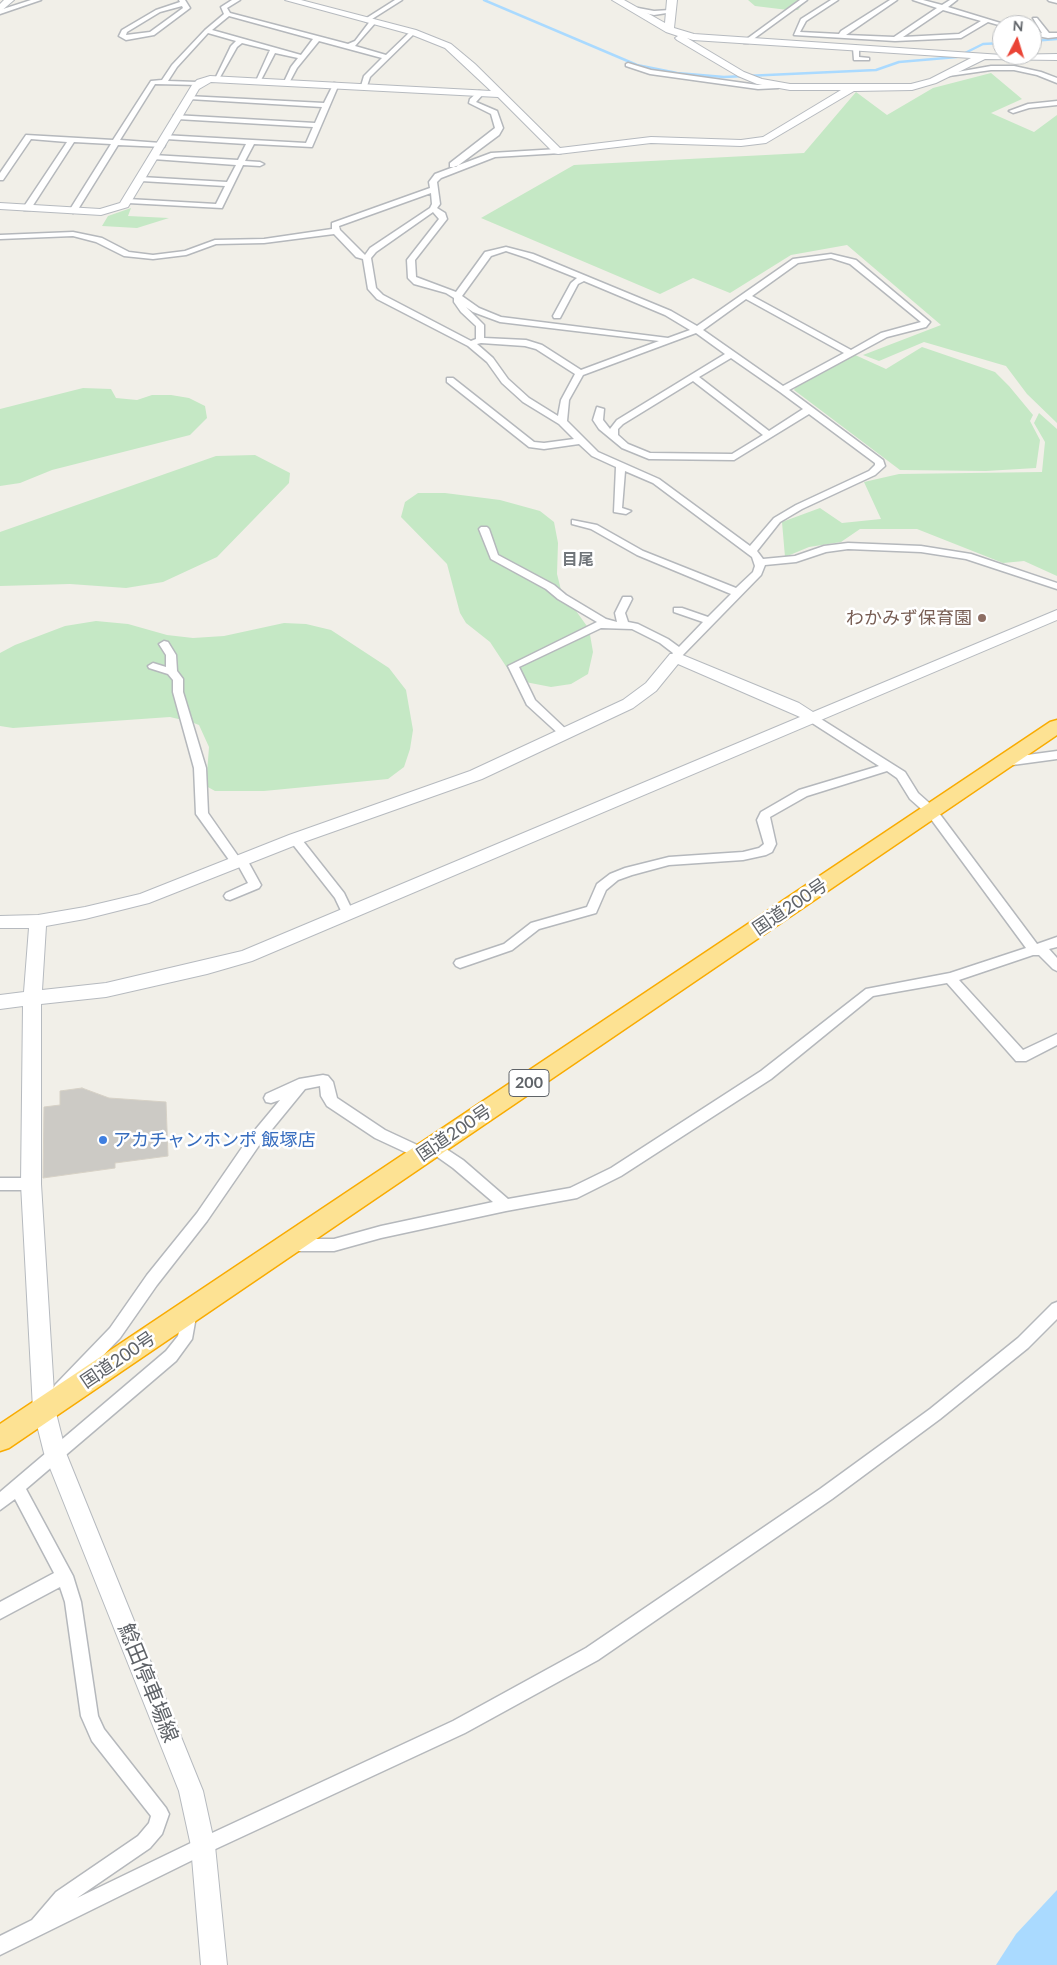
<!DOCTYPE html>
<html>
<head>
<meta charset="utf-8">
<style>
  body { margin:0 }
  #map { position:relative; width:1057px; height:1965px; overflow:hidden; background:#f1efe8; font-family:Lato,sans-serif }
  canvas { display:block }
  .north { position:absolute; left:992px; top:15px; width:50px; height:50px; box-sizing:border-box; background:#fff; border:1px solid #bfc1c3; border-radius:50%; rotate:5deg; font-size:14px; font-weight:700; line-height:20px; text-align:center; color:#5f6368 }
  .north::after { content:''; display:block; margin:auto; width:18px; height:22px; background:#ea4335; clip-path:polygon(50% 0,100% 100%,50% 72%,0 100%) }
</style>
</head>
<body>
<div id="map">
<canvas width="1057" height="1965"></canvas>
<div class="north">N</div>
</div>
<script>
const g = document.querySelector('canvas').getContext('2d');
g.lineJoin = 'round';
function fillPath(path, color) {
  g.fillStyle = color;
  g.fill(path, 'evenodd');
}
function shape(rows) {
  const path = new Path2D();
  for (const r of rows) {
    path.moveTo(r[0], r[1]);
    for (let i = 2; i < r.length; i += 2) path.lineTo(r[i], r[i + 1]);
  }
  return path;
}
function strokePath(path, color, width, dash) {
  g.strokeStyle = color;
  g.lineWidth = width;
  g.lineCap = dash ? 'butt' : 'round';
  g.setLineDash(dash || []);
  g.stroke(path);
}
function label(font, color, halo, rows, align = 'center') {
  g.font = font + ' Lato,"Noto Sans JP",sans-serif';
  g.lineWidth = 5;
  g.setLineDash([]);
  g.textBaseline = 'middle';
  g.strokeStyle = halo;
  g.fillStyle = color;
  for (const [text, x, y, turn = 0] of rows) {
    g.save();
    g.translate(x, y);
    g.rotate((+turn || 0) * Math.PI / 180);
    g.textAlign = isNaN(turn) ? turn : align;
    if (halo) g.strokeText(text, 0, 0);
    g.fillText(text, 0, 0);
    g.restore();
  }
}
fillPath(shape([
  [748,0,806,0,798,10,788,10,755,6],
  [991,73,1022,99,991,113,1034,132,1057,115,1057,423,1027,394,1006,366,924,342,879,361,863,355,941,325,847,245,791,255,730,293,693,278,660,294,481,218,574,165,804,153,856,92,887,115,933,88],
  [131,208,128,216,169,218,137,228,102,226,108,216],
  [922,347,995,372,1009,386,1033,415,1030,421,1040,440,1036,468,986,471,900,470,794,390,796,386,853,354,886,369],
  [83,388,111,389,116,398,137,400,152,395,171,395,189,398,205,406,207,418,190,435,52,470,20,483,0,486,0,409],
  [1039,413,1057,429,1057,576,1024,561,1003,563,917,529,860,529,841,542,809,547,785,557,782,522,820,508,842,523,881,519,864,482,899,474,1042,472,1045,442,1034,423],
  [255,455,290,473,289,483,217,557,163,582,126,588,70,584,0,586,0,532,216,456],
  [418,493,445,493,500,500,540,511,554,522,558,543,557,574,561,590,589,629,593,652,588,674,571,684,551,687,515,680,490,642,466,623,460,613,447,564,401,517,405,502],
  [96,621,128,624,167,635,193,638,224,636,284,623,306,624,331,630,389,668,406,690,413,730,410,749,404,767,388,779,264,791,215,791,206,786,209,747,199,725,191,722,170,717,13,728,0,726,0,653,15,645,65,626]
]), '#c5e8c5');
fillPath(shape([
  [1057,1890,1057,1965,996,1965,1016,1934]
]), '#aadaff');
strokePath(shape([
  [484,0,637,65,677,73,724,77,876,70,899,62,957,57,983,44,1002,43],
  [1032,41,1057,39]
]), '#aadaff', 2.5);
const building = shape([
  [82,1088,109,1098,166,1102,168,1156,115,1163,115,1168,43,1178,44,1107,60,1105,60,1091,82,1088]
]);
fillPath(building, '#cccac5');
strokePath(building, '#d6d1c6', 1);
const street = shape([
  [31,0,41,0,0,14,0,10,31,0],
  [179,0,185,0,190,8,154,35,126,40,119,36,122,30,156,10,180,2,179,0],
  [182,6,183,8,150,32,126,35,127,32,160,12,182,6],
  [232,0,240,0,227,8,230,13,348,44,355,41,371,20,367,22,365,21,365,19,395,0,402,0,372,19,377,21,355,46,386,55,411,31,416,32,370,77,367,86,364,88,361,86,364,76,382,58,319,41,297,68,289,83,284,82,291,67,298,58,275,53,261,80,256,81,270,50,242,43,237,47,219,79,215,79,231,46,236,41,208,33,177,67,168,81,197,82,200,84,199,85,155,84,120,140,161,143,165,145,164,147,118,145,77,211,73,213,69,211,111,144,74,142,30,210,24,210,23,208,67,142,31,139,3,180,0,180,0,173,26,135,113,140,151,81,162,80,172,65,205,30,224,14,221,7,232,0],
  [229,16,313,39,301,55,212,30,229,16],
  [800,0,807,0,748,43,744,43,744,41,800,0],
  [831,0,838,0,806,21,800,32,839,34,841,31,890,0,897,0,846,35,894,37,937,8,913,0,923,0,942,5,950,0,957,0,948,7,1007,25,1002,26,988,22,961,38,895,41,794,35,801,19,831,0],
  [943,10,981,21,959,34,903,37,943,10],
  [1048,0,1057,0,1057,3,1049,1,1048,0],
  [638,8,654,11,670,10,673,12,654,15,636,11,636,9,638,8],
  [1033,18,1037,18,1049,33,1057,33,1057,37,1048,38,1032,35,1032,31,1042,33,1033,18],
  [856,46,859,48,859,57,869,58,869,60,854,60,853,48,856,46],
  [628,63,651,70,758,85,778,84,781,86,778,88,758,89,650,74,626,66,626,64,628,63],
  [991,66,1014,66,1041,72,1057,78,1057,83,1037,75,1014,70,991,70,949,76,946,74,991,66],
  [334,83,339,84,312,147,254,144,245,161,260,162,264,164,260,166,243,165,222,208,128,203,124,201,128,199,216,204,225,186,141,181,137,179,141,177,227,182,236,165,153,159,149,157,153,155,238,160,246,144,166,139,162,137,163,135,306,143,313,127,177,119,174,119,174,115,315,123,322,107,189,99,187,98,187,96,324,103,334,83],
  [479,91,485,92,476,102,497,111,503,128,499,135,456,167,450,167,450,163,495,128,491,114,469,103,470,99,479,91],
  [1057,101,1057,105,1029,108,1013,113,1009,111,1028,104,1057,101],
  [558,149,561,149,561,153,495,157,441,178,437,182,440,204,437,208,445,213,447,219,415,260,416,277,456,292,485,252,506,247,533,254,671,311,697,326,793,259,831,254,856,260,930,322,926,327,887,337,789,390,883,460,885,466,875,475,802,509,780,522,757,551,763,559,795,556,824,546,848,543,921,546,971,554,1057,583,1057,589,966,559,921,552,848,549,826,552,796,562,765,565,761,575,679,659,671,659,670,657,673,653,660,643,632,629,601,628,519,667,535,700,570,733,569,736,561,736,527,705,508,666,597,622,558,599,546,589,491,559,479,529,481,527,487,527,489,529,498,555,554,585,566,595,606,619,617,622,615,613,623,597,631,597,632,599,625,613,628,622,638,624,668,639,679,647,703,622,674,612,674,608,682,608,708,617,731,594,637,555,591,529,572,524,572,520,597,525,643,551,736,588,753,572,755,566,752,557,653,483,625,471,622,508,631,511,626,514,614,512,616,467,592,456,579,444,544,449,529,447,447,382,447,378,453,378,534,442,544,443,574,439,559,424,523,402,502,383,487,362,468,346,377,299,368,289,363,259,356,257,334,234,264,243,216,244,186,255,153,259,124,256,96,242,73,236,0,239,0,235,73,232,102,238,129,252,153,255,185,251,215,240,264,239,332,229,332,223,430,188,429,182,435,174,491,153,558,149],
  [431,193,432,204,430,208,370,248,365,255,340,230,339,226,431,193],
  [433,212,439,219,407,260,408,278,414,284,446,293,454,298,454,302,461,312,476,326,476,339,471,341,383,295,376,288,371,258,376,252,433,212],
  [506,251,527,258,577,278,571,283,553,316,554,318,560,318,578,284,584,281,665,315,690,330,668,338,501,317,479,308,462,296,491,256,506,251],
  [831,258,850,264,921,322,881,333,851,350,752,296,798,263,831,258],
  [746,299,844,353,783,386,703,330,746,299],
  [466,307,473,312,500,322,659,341,581,370,542,345,526,340,484,338,484,325,466,307],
  [696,333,725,354,617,420,610,429,603,420,604,409,597,407,593,420,599,429,622,448,649,459,734,460,809,414,875,463,875,465,869,471,796,505,774,518,750,546,659,479,598,452,567,421,569,400,583,375,696,333],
  [481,343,525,346,536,349,575,374,561,400,558,416,529,398,508,379,493,358,477,344,481,343],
  [731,358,780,392,803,409,769,431,699,377,731,358],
  [693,381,763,435,732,454,650,453,628,444,618,435,618,429,623,424,693,381],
  [164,641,168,642,176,655,177,671,183,679,183,692,206,768,208,813,238,856,245,856,261,885,259,888,230,900,226,899,224,896,226,893,248,883,238,865,232,864,196,814,194,768,173,692,173,680,168,674,149,668,148,666,153,663,166,667,166,655,159,644,164,641],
  [813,714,905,772,918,793,936,809,1037,944,1057,937,1057,947,1049,949,1057,958,1057,971,1053,969,1039,955,1033,955,959,980,1023,1050,1057,1034,1057,1045,1026,1061,1016,1061,947,983,873,996,771,1079,621,1176,577,1198,506,1211,381,1238,334,1251,290,1251,285,1249,283,1245,285,1241,290,1239,334,1239,381,1226,493,1202,453,1168,429,1151,427,1147,429,1143,434,1141,463,1160,508,1199,570,1188,611,1168,761,1071,866,989,950,973,1026,948,928,815,910,799,897,778,887,771,807,796,770,817,776,844,772,852,766,855,743,860,669,865,632,875,618,880,606,890,596,913,539,929,512,950,460,968,456,966,454,963,456,960,504,944,531,923,587,907,597,884,610,874,625,868,669,857,743,852,759,848,764,844,757,820,761,812,799,790,879,766,809,721,808,718,809,715,813,714],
  [1057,751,1057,759,1005,766,999,762,1005,758,1057,751],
  [295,835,299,836,344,893,354,914,352,917,344,917,335,898,291,842,289,839,295,835],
  [323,1075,328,1076,333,1082,337,1098,385,1130,428,1150,430,1154,428,1158,423,1160,418,1158,375,1138,327,1106,321,1096,320,1086,305,1089,260,1144,207,1221,157,1285,120,1338,65,1395,60,1397,55,1395,52,1390,55,1385,110,1328,147,1275,197,1213,250,1136,280,1100,271,1103,266,1102,264,1098,266,1094,299,1079,323,1075],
  [0,1178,31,1178,36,1180,38,1184,36,1188,31,1190,0,1190,0,1178],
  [1057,1302,1057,1319,1028,1348,940,1419,832,1499,598,1660,465,1733,209,1852,0,1955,0,1936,32,1920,56,1892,138,1836,149,1823,151,1816,92,1741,81,1716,65,1602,60,1587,0,1619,0,1602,54,1573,15,1499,0,1510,0,1492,166,1351,178,1336,185,1306,190,1304,195,1306,197,1311,192,1339,176,1361,26,1489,73,1576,81,1602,98,1716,104,1729,166,1808,169,1814,162,1834,150,1848,77,1898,197,1840,453,1721,586,1648,820,1489,930,1409,1018,1338,1052,1304,1057,1302]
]);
const secondary = shape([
  [4,0,14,0,0,12,0,4,4,0],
  [285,0,301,0,416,30,451,44,475,64,560,148,651,137,741,140,763,137,841,90,790,90,757,84,738,76,677,40,675,38,678,36,666,32,612,0,624,0,665,23,667,0,677,0,674,28,694,34,1002,55,1057,54,1057,60,985,59,936,83,912,90,854,91,766,143,741,146,651,143,558,154,554,153,498,97,211,82,199,89,128,207,101,215,0,209,0,203,100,209,120,203,192,85,197,80,210,76,491,91,445,48,410,34,285,0],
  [687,38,693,40,971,58,930,79,911,84,790,84,762,79,744,72,687,38],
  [1057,610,1057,620,252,961,207,974,106,997,41,1004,41,1184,55,1409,66,1453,203,1791,215,1846,227,1965,201,1965,191,1846,179,1791,44,1453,33,1409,21,1184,23,1006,0,1009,0,995,24,992,29,928,0,928,0,916,38,915,85,907,140,894,289,835,470,771,623,700,646,683,670,654,680,654,799,703,813,712,1057,610],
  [678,664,800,717,242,951,106,983,42,990,46,926,85,919,149,903,301,843,482,779,633,708,656,691,678,664]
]);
const highway = shape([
  [1057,720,1057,735,9,1448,0,1451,0,1424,1050,722,1057,720]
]);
strokePath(street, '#b5b8bc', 3);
strokePath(secondary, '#b6babf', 2);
strokePath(highway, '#f9ab00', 3);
fillPath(street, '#fff');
fillPath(secondary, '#fff');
fillPath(highway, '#fde293');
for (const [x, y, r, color] of [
  [982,618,5,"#8d6e63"],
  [103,1140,5,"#3f7fe0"]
]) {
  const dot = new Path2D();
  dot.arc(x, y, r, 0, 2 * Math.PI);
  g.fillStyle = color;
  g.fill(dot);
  strokePath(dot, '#fff', 2);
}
label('bold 16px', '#70757a', '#fff', [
  ["目尾",578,560]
]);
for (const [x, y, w] of [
  [529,1083,40]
]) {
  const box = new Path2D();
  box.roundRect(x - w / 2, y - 13.5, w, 27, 4);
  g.fillStyle = '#fff';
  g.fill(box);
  strokePath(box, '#5f6368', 1);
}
label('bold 16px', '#5f6368', null, [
  ["200",529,1083]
]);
label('18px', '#785e54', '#fff', [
  ["わかみず保育園",972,618]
], 'right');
label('18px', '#5f6368', '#fff', [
  ["国道200号",790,907,-34],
  ["国道200号",454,1133,-34],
  ["国道200号",118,1360,-34]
]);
label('18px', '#366cbe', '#fff', [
  ["アカチャンホンポ 飯塚店",113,1140]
], 'left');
label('21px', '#5f6368', '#fff', [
  ["鯰田停車場線",148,1683,68]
]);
</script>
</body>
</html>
